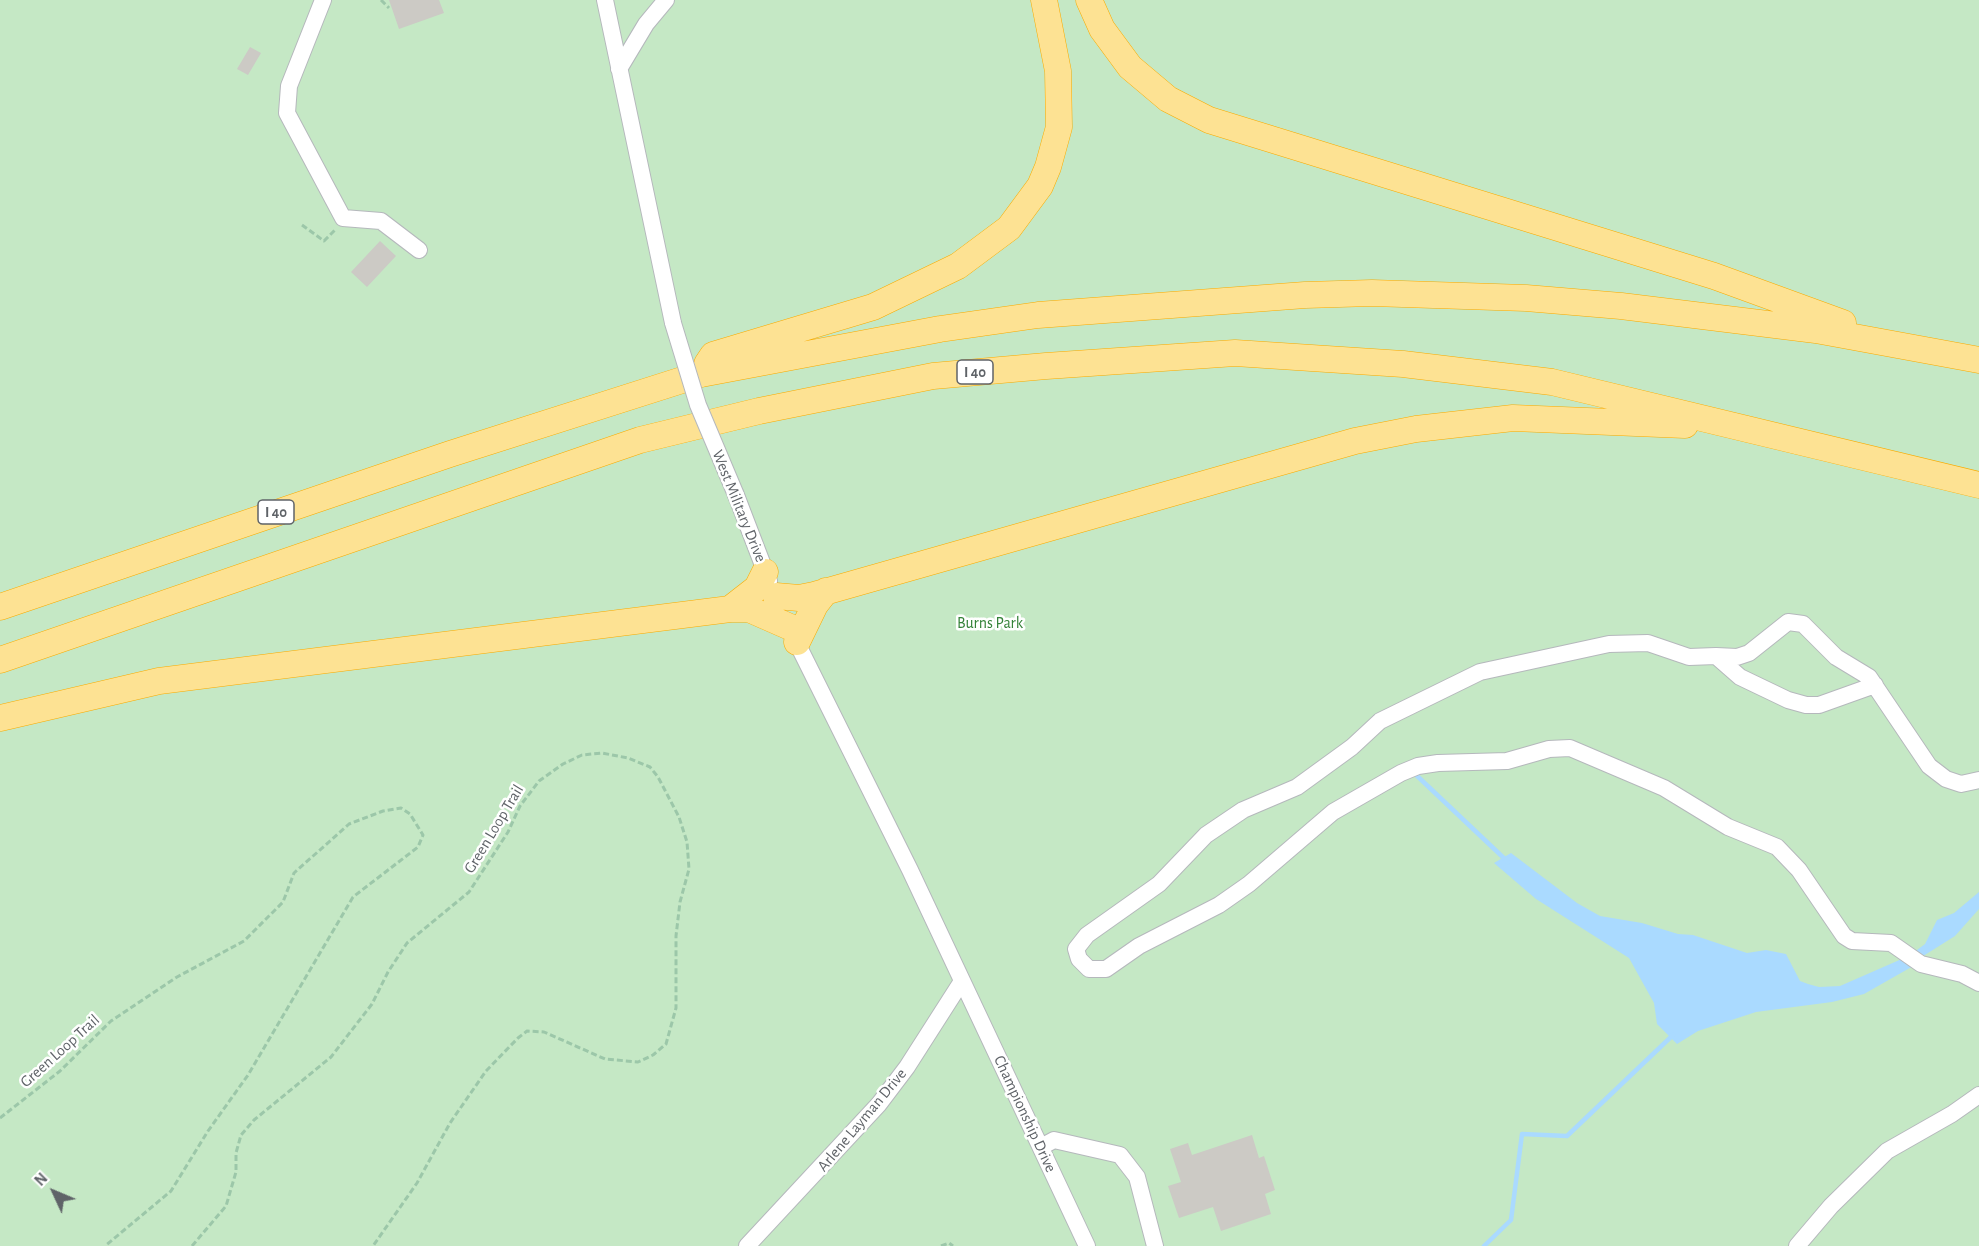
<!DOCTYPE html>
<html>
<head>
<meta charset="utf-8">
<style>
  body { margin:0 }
  #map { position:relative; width:1979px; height:1246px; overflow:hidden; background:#f1efe8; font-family:"Alegreya Sans",sans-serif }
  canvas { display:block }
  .north { position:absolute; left:24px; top:1162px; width:60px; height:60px; -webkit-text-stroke:4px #fff; paint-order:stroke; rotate:314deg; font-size:16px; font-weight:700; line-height:24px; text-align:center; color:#5f6368 }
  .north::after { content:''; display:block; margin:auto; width:21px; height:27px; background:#5f6368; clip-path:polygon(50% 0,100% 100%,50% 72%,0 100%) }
</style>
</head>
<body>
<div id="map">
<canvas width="1979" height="1246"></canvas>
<div class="north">N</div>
</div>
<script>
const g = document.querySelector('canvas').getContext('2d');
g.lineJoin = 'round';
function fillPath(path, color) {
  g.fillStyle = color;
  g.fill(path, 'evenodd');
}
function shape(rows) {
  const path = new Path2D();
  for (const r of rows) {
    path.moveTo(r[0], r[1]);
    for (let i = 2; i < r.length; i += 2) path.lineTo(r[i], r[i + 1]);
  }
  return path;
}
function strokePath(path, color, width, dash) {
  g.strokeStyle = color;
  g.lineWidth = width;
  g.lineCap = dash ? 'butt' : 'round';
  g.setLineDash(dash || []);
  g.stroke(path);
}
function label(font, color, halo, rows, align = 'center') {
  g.font = font + ' "Alegreya Sans",sans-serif';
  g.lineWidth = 5;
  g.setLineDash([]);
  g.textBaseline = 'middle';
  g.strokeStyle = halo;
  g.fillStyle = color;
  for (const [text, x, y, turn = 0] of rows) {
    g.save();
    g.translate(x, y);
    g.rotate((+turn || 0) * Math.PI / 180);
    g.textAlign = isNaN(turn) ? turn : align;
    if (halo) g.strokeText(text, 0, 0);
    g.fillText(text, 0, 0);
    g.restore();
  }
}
fillPath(shape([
  [0,0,1979,0,1979,1246,0,1246]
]), '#c5e8c5');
fillPath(shape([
  [1511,853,1577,903,1600,916,1642,923,1678,934,1693,935,1747,953,1766,950,1786,954,1800,981,1808,984,1819,987,1840,986,1904,958,1915,965,1864,994,1832,1002,1756,1012,1698,1031,1677,1044,1657,1024,1654,1003,1629,958,1536,899,1494,863],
  [1979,892,1979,909,1955,936,1920,958,1913,953,1925,944,1937,920,1954,913]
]), '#aadaff');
strokePath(shape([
  [1414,773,1508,862],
  [1484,1246,1511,1220,1522,1134,1567,1136,1673,1035]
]), '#aadaff', 4.5);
fillPath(shape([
  [389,0,439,0,444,13,399,29],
  [250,47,261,53,248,75,237,69],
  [380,241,396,256,367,287,351,272],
  [1252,1135,1259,1158,1264,1156,1275,1190,1265,1194,1271,1214,1221,1231,1213,1207,1179,1218,1168,1186,1181,1182,1170,1149,1188,1143,1192,1155]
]), '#cccac5');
const minor = shape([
  [323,0,289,86,287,113,343,218,381,221,419,250],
  [605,0,673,323],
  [619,69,646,24,666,0],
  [736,495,769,581],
  [793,635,910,870,1087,1246],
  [1716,656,1737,657,1749,653,1788,622,1803,624,1836,657,1869,677,1929,766,1946,779,1961,784,1979,780],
  [1875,685,1819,705,1806,705,1788,700,1740,677,1716,656,1689,657,1648,643,1609,644,1480,672,1380,721,1352,747,1297,787,1243,810,1206,835,1159,884,1087,935,1076,949,1079,959,1089,969,1106,969,1139,946,1219,905,1249,884,1333,812,1401,773,1418,766,1438,763,1507,761,1549,749,1570,748,1664,788,1728,827,1777,847,1799,870,1844,936,1852,941,1891,943,1921,964,1962,974,1979,983],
  [1041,1147,1054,1140,1120,1155,1137,1177,1155,1246],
  [747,1246,879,1104,907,1067,962,981],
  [1797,1246,1831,1206,1887,1151,1952,1114,1979,1095]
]);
const highway = shape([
  [1089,0,1102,29,1130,67,1168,99,1209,120,1714,276,1843,323],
  [707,364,713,355,873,307,958,266,1009,228,1040,186,1048,167,1059,127,1058,71,1044,0],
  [776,596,799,598,814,595,1355,441,1416,429,1513,418,1685,425],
  [0,607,450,454,701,374,940,329,1038,315,1305,295,1372,293,1526,298,1621,306,1816,330,1979,360],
  [730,609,757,588,765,572],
  [797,642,815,605,826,591],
  [0,660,640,440,759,411,933,376,1046,366,1235,353,1403,364,1552,382,1979,485],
  [0,718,159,681,730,609,749,609,790,627]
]);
strokePath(minor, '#b5b8bc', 18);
strokePath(highway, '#f9ab00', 27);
strokePath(shape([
  [381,0,389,8],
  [302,225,324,241,335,230],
  [0,1118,60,1071,111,1021,177,977,244,941,283,902,294,873,349,824,383,811,401,808,410,814,423,835,418,847,353,897,248,1075,208,1131,171,1191,105,1246],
  [192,1246,226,1206,236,1172,236,1153,241,1135,254,1120,331,1057,372,1004,388,972,407,943,469,892,508,832,520,806,539,781,563,764,582,755,602,753,628,758,650,767,658,777,679,817,687,842,689,869,680,902,676,936,676,1008,666,1044,653,1055,638,1062,605,1059,544,1032,527,1031,518,1038,486,1071,450,1123,417,1183,373,1246],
  [941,1246,949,1243,953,1246]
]), '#9cc7a9', 3, [6, 3]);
strokePath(minor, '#fff', 16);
strokePath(highway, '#fde293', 26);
const minorBridge = shape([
  [673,323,698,405,736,495]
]);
strokePath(minorBridge, '#b5b8bc', 18, []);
strokePath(minorBridge, '#fff', 16);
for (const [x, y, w] of [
  [975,372,36],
  [276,512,36]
]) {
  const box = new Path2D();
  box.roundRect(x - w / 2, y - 12, w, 24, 4.5);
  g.fillStyle = '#fff';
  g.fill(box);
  strokePath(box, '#5f6368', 1.5);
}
label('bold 15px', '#5f6368', null, [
  ["I 40",975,372],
  ["I 40",276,512]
]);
label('16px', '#5f6368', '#fff', [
  ["West Military Drive",739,506,68],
  ["Green Loop Trail",494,829,-59],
  ["Green Loop Trail",60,1051,-42],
  ["Championship Drive",1025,1114,65],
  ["Arlene Layman Drive",862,1120,-50]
]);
label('16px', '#348238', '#fff', [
  ["Burns Park",990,623]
]);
</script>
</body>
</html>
